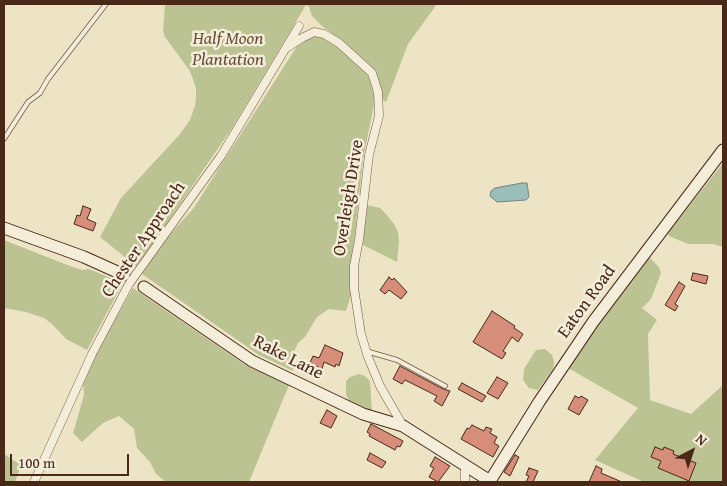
<!DOCTYPE html>
<html>
<head>
<meta charset="utf-8">
<style>
  body { margin:0 }
  #map { position:relative; width:727px; height:486px; overflow:hidden; background:#ede4c6; font-family:"Gentium Book Plus",serif }
  canvas { display:block }
  .frame { position:absolute; inset:0; border:5px solid #4a2818; pointer-events:none }
  .north { position:absolute; left:667px; top:426px; width:50px; height:50px; -webkit-text-stroke:4px #f3edda; paint-order:stroke; rotate:40deg; font-size:14px; font-weight:700; line-height:20px; text-align:center; color:#4a2818 }
  .north::after { content:''; display:block; margin:auto; width:18px; height:22px; background:#4a2818; clip-path:polygon(50% 0,100% 100%,50% 72%,0 100%) }
  .scale { position:absolute; left:10px; top:454px; width:119px; height:22px; box-sizing:border-box; border:2px solid #4a2818; border-top:0; padding-left:6px; font-size:15px; line-height:18px; white-space:nowrap; color:#4a2818; -webkit-text-stroke:4px #f3edda; paint-order:stroke }
</style>
</head>
<body>
<div id="map">
<canvas width="727" height="486"></canvas>
<div class="frame"></div>
<div class="north">N</div>
<div class="scale">100 m</div>
</div>
<script>
const g = document.querySelector('canvas').getContext('2d');
g.lineJoin = 'round';
function fillPath(path, color) {
  g.fillStyle = color;
  g.fill(path, 'evenodd');
}
function shape(rows) {
  const path = new Path2D();
  for (const r of rows) {
    path.moveTo(r[0], r[1]);
    for (let i = 2; i < r.length; i += 2) path.lineTo(r[i], r[i + 1]);
  }
  return path;
}
function strokePath(path, color, width, dash) {
  g.strokeStyle = color;
  g.lineWidth = width;
  g.lineCap = dash ? 'butt' : 'round';
  g.setLineDash(dash || []);
  g.stroke(path);
}
function label(font, color, halo, rows, align = 'center') {
  g.font = font + ' "Gentium Book Plus",serif';
  g.lineWidth = 5;
  g.setLineDash([]);
  g.textBaseline = 'middle';
  g.strokeStyle = halo;
  g.fillStyle = color;
  for (const [text, x, y, turn = 0] of rows) {
    g.save();
    g.translate(x, y);
    g.rotate((+turn || 0) * Math.PI / 180);
    g.textAlign = isNaN(turn) ? turn : align;
    if (halo) g.strokeText(text, 0, 0);
    g.fillText(text, 0, 0);
    g.restore();
  }
}
fillPath(shape([
  [165,4,437,4,408,44,386,102,380,97,375,79,367,63,354,51,321,25,312,16,309,7,306,5,232,128,137,267,100,237,121,198,180,134,190,120,195,106,196,97,196,88,190,71,165,37,163,31],
  [312,29,331,40,367,73,371,83,375,100,363,159,351,270,352,292,346,311,329,309,317,317,305,337,298,343,295,349,293,371,259,355,142,274,165,240,193,209,306,32],
  [723,163,723,247,713,244,688,244,669,236,668,233],
  [366,205,380,208,386,214,394,224,398,232,399,242,397,262,363,245],
  [4,240,70,266,82,270,89,269,123,283,87,350,66,339,52,324,44,318,26,312,4,308],
  [648,256,659,267,661,273,651,299,642,308,657,320,648,334,650,400,691,414,723,385,723,478,722,482,644,482,595,460,638,408,568,368,609,308],
  [133,288,244,364,289,385,249,482,166,482,156,474,150,462,137,448,134,429,119,416,103,423,82,442,73,433,84,395,83,382,93,358],
  [545,349,552,355,554,362,553,369,538,390,529,388,523,380,524,369,536,350],
  [359,374,365,376,370,381,372,411,350,404,346,394,346,381,350,377],
  [4,454,21,465,15,482,4,482]
]), '#bcc392');
const water = shape([
  [522,183,527,183,529,197,526,200,497,202,490,196,491,191,495,188,522,183]
]);
fillPath(water, '#9abeba');
strokePath(water, '#7a8279', 1);
const building = shape([
  [83,206,91,209,87,219,96,223,93,231,74,224,77,215,80,216,83,206],
  [693,273,708,276,706,284,691,280,693,273],
  [389,277,392,280,394,278,407,292,401,299,389,290,385,294,380,290,389,277],
  [679,282,685,286,675,304,678,306,675,311,665,305,679,282],
  [492,311,515,326,514,328,523,334,518,342,512,337,503,351,506,353,502,359,473,342,492,311],
  [325,345,343,353,339,366,336,364,335,367,324,362,322,369,310,363,313,356,319,358,325,345],
  [400,366,443,389,450,391,442,406,434,401,437,396,405,380,402,384,393,379,400,366],
  [497,377,508,383,498,399,487,393,497,377],
  [462,383,486,396,482,402,458,389,462,383],
  [575,396,579,398,581,396,588,400,579,415,568,409,575,396],
  [327,410,337,416,331,428,320,423,327,410],
  [371,424,403,441,400,447,397,446,395,450,369,436,370,434,367,432,371,424],
  [472,425,484,431,486,427,492,429,490,433,497,437,494,443,499,446,493,457,461,439,467,428,469,429,472,425],
  [655,447,663,450,664,447,674,451,673,454,696,463,689,481,658,468,661,461,651,457,655,447],
  [370,453,386,462,382,468,367,460,370,453],
  [515,455,519,457,510,476,504,472,515,455],
  [435,457,450,466,438,482,429,477,434,468,430,466,435,457],
  [596,466,602,469,601,473,622,482,589,482,596,466],
  [529,468,538,471,533,482,526,482,529,476,526,475,529,468]
]);
fillPath(building, '#d68e7b');
strokePath(building, '#4a2818', 1);
const lane = shape([
  [4,139,28,102,40,93,48,79,106,4],
  [366,351,397,360,445,386]
]);
const street = shape([
  [286,48,302,38,314,32,324,34,339,43,372,73,378,92,379,116,369,155,359,240,354,266,354,288,361,334,368,357,380,386,403,426],
  [34,482,92,354,129,284,221,156,299,26],
  [465,482,465,465]
]);
const secondary = shape([
  [4,228,84,257,124,275],
  [144,287,252,361,363,414,403,426,490,481,539,402,593,322,723,150]
]);
strokePath(lane, '#735744', 5.5);
strokePath(street, '#735744', 9);
strokePath(secondary, '#4a2818', 13);
strokePath(lane, '#f3edda', 4);
strokePath(street, '#f3edda', 8);
strokePath(secondary, '#f3edda', 11);
label('italic 18px', '#664f36', '#f3edda', [
  ["Half Moon",228,39],
  ["Plantation",228,60]
]);
label('18px', '#4a2818', '#f3edda', [
  ["Overleigh Drive",349,198,-81],
  ["Chester Approach",144,240,-56],
  ["Eaton Road",587,302,-54],
  ["Rake Lane",288,358,27]
]);
</script>
</body>
</html>
